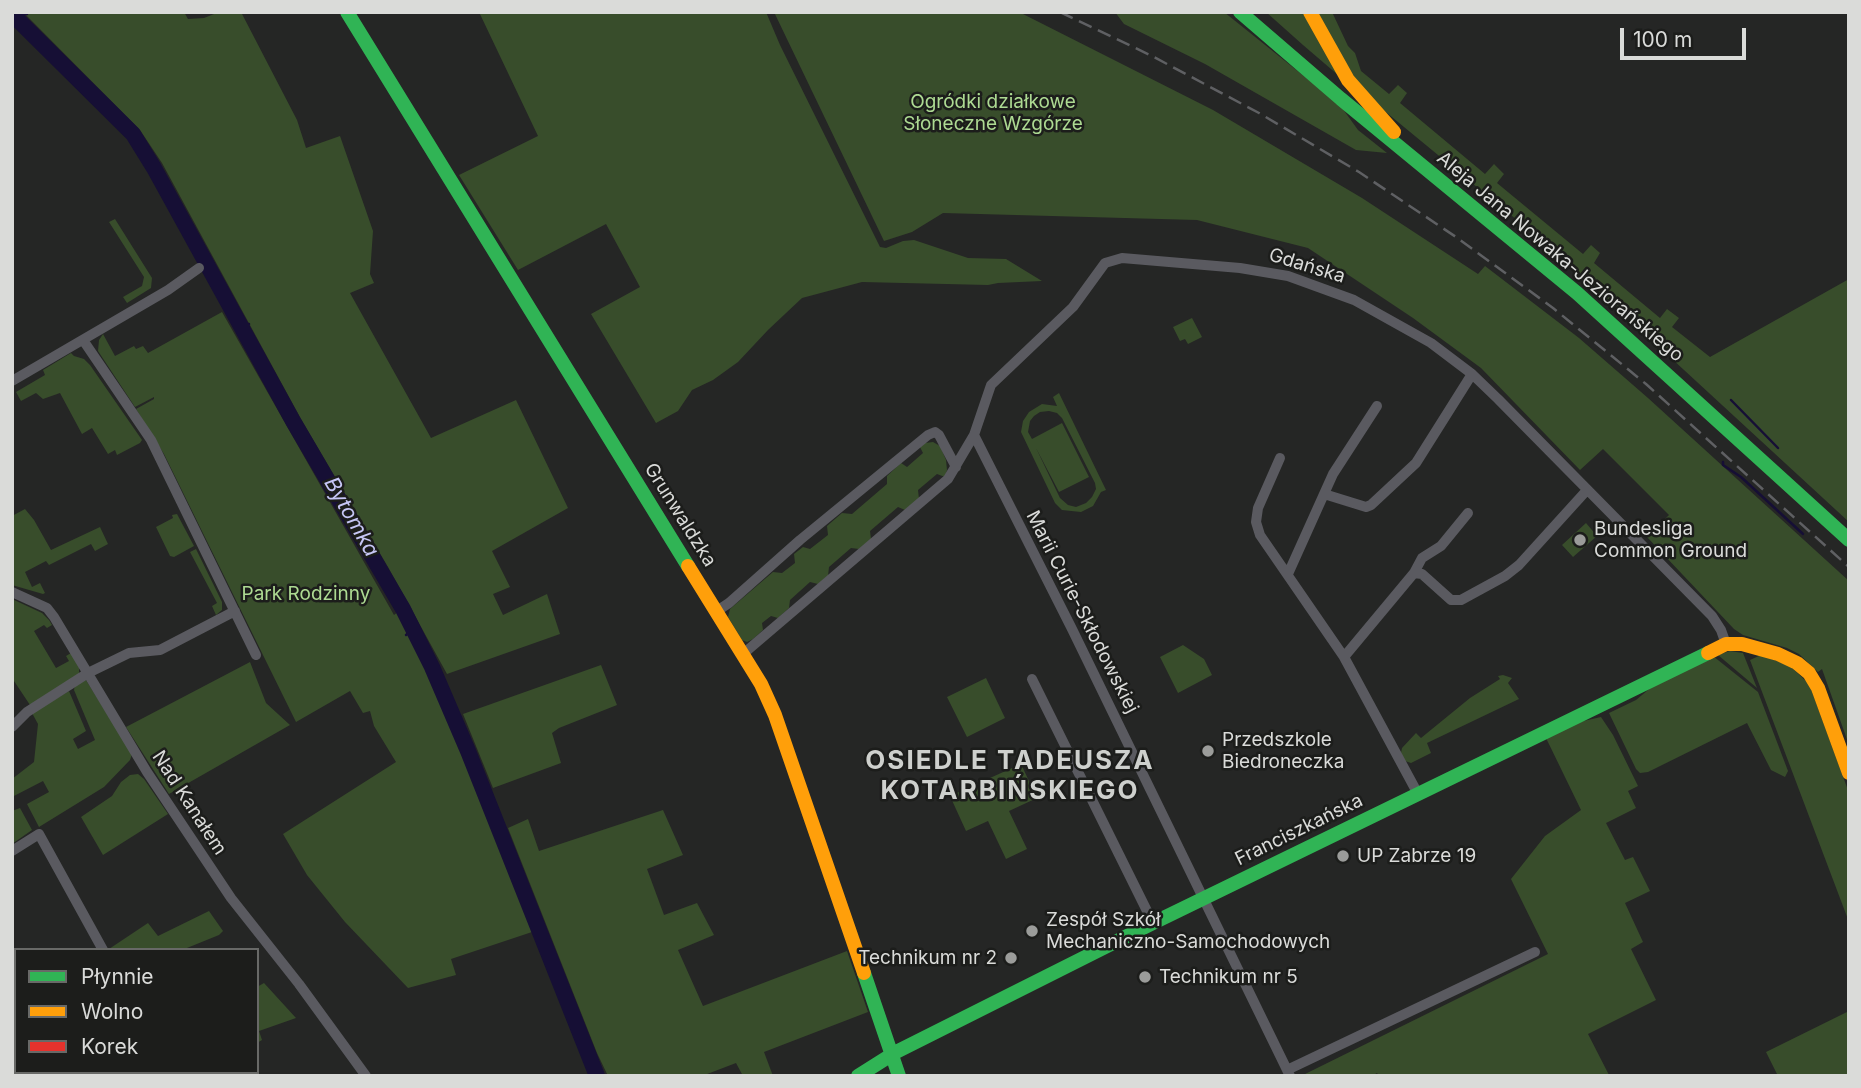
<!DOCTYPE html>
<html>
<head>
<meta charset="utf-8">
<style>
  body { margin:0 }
  #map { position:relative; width:1861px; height:1088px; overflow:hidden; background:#252625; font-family:Inter,sans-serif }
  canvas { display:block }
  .frame { position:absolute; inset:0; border:14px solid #dadbd9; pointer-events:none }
  .legend { position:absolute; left:14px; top:948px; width:245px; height:126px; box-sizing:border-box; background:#1c1d1b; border:2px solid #686967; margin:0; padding:9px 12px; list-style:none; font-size:21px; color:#dadbd9 }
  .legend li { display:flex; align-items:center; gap:14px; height:35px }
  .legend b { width:35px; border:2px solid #686967 }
  .scale { position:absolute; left:1620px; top:28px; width:126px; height:32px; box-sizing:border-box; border:4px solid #dadbd9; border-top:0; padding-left:9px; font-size:21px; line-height:24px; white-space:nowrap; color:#dadbd9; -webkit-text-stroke:5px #1c1d1b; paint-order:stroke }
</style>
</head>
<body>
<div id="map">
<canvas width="1861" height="1088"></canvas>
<div class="frame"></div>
<ul class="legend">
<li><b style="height:9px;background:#30b455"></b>Płynnie</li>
<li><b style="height:9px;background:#ff9f0a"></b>Wolno</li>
<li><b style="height:9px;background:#e5322d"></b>Korek</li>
</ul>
<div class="scale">100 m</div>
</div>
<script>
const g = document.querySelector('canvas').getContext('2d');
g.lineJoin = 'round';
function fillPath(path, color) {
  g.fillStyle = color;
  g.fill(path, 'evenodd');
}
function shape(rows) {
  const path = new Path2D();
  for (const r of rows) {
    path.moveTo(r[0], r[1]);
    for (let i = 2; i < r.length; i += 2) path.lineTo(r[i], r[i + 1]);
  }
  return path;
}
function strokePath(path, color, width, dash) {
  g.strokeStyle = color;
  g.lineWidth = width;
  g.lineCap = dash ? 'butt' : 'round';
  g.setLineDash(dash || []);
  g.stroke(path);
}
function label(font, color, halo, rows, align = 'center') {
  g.font = font + ' Inter,sans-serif';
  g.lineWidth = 5;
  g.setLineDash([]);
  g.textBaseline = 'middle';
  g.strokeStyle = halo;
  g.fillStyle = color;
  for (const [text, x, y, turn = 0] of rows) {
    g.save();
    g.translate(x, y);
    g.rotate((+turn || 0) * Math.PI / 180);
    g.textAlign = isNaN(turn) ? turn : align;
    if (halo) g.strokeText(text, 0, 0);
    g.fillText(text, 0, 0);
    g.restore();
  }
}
fillPath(shape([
  [23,12,184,12,188,19,204,18,219,12,241,12,297,120,306,148,340,136,373,231,370,274,374,283,350,293,431,438,516,400,568,508,492,551,510,587,493,594,503,615,547,594,560,634,447,674,388,567,301,419,162,163,140,130],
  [479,12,766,12,780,45,880,247,886,248,903,241,914,240,968,258,1006,259,1042,281,998,283,988,285,862,282,802,298,768,330,738,362,713,380,692,390,678,411,656,423,591,314,640,287,606,224,518,270,459,175,538,136],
  [774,12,1019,12,1213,110,1362,198,1478,274,1485,266,1579,338,1648,398,1849,581,1849,745,1822,669,1818,672,1799,654,1787,648,1743,635,1734,629,1647,537,1669,515,1603,449,1580,470,1481,368,1413,318,1308,248,1197,220,943,213,912,232,884,241],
  [1115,12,1224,12,1340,105,1358,130,1387,153,1356,150,1205,64,1124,24],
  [1266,12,1305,12,1338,75,1303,45],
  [1314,12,1332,12,1348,46,1355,53,1361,71,1389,94,1398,85,1407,93,1400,103,1485,174,1494,164,1504,174,1497,183,1583,254,1591,245,1600,253,1594,263,1660,318,1667,309,1679,318,1672,327,1710,357,1849,279,1849,522,1557,253,1370,99,1363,92],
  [115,219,152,278,151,288,127,303,123,297,142,286,144,277,109,222],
  [222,312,394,615,398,612,424,659,535,931,451,959,456,975,408,988,345,922,307,875,283,834,396,762,374,726,370,711,363,713,350,691,296,722,164,454,136,409,154,399,154,397,135,407,98,351,99,340,103,334,115,356,134,346,136,349,143,346,148,353],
  [1192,318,1202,337,1188,344,1185,339,1180,341,1173,327],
  [71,353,74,356,84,359,90,365,142,440,140,443,117,455,115,450,108,454,92,428,82,434,60,393,43,399,36,393,21,401,16,392,45,375,43,370],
  [1059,393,1106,490,1101,492,1093,506,1081,512,1062,510,1055,503,1021,432,1023,421,1029,412,1042,404,1057,406,1053,397],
  [1049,411,1057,413,1062,418,1095,483,1096,489,1092,497,1086,503,1076,507,1068,505,1060,498,1036,448,1059,492,1089,477,1062,423,1032,439,1028,432,1030,421,1034,416,1040,412],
  [933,442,940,446,946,460,947,470,945,477,937,474,918,490,919,499,905,510,898,507,870,531,871,539,859,549,851,548,829,567,828,576,818,584,810,582,790,600,789,608,778,618,771,616,762,623,763,630,753,639,747,642,742,640,728,617,730,609,773,572,782,573,795,563,794,554,803,547,810,549,828,535,827,526,842,513,852,514,887,484,887,476,901,463,907,467,923,453,920,447,925,443],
  [25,509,34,520,51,550,100,527,108,544,95,551,91,544,49,565,46,561,25,572,32,587,40,583,45,593,43,594,12,585,12,516],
  [177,514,194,546,174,557,170,556,156,527,173,518,172,515],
  [1586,523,1597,536,1573,557,1562,545],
  [196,549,222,602,222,610,216,615,212,606,217,603,190,552],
  [12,599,42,613,49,620,52,625,47,628,44,625,34,631,56,668,69,661,66,656,71,653,79,667,79,674,30,705,12,678],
  [1183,645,1204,659,1212,675,1178,693,1160,657],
  [1730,651,1743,653,1757,688,1718,655],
  [1761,655,1790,666,1806,681,1811,689,1849,793,1849,922,1750,660],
  [1713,656,1758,692,1788,771,1785,777,1771,770,1747,723,1648,772,1640,773,1636,769,1609,713,1636,700,1654,685],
  [250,662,266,703,290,725,169,794,126,727],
  [601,665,617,705,559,728,552,733,561,763,493,788,463,714],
  [1503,675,1512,678,1508,683,1519,699,1427,743,1431,753,1411,763,1405,761,1401,753,1402,748,1416,733,1421,738,1470,698,1500,679,1498,676],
  [986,678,1005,718,967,737,947,697],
  [86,680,132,754,130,760,104,787,39,827,27,804,49,792,43,781,12,797,12,779,34,762,38,724,32,713,69,691,86,731,73,739,78,749,95,740,74,690,75,685],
  [1601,717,1613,735,1638,786,1628,791,1636,808,1606,823,1625,860,1633,857,1650,891,1625,903,1643,942,1631,949,1656,1000,1588,1034,1609,1075,1379,1076,1377,1073,1372,1076,1301,1076,1548,954,1511,879,1545,836,1581,810,1546,738,1579,722],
  [1021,764,1037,798,1009,811,1027,849,1006,859,988,821,966,831,950,796],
  [138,774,144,779,168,814,103,855,81,817,112,796,121,782,130,775],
  [20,808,32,830,12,844,12,811],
  [663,810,683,855,647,869,664,915,697,903,714,935,678,950,703,1006,847,951,868,1012,764,1052,773,1076,743,1076,736,1063,702,1076,608,1076,597,1053,508,828,528,819,539,851],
  [209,911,223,931,219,935,182,950,109,949,148,923,158,936],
  [264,983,296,1018,259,1031,262,1040,257,1043,257,987],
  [1849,1011,1849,1076,1778,1076,1766,1052]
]), '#384d2b');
strokePath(shape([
  [13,14,27,14],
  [242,327,249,324],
  [1731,400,1778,448],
  [1723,462,1723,465,1741,477,1803,534],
  [403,609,410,609],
  [406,635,413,629]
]), '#160f35', 2.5);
strokePath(shape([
  [12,14,133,134,154,168,293,421,403,609,432,667,468,751,597,1076]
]), '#160f35', 16);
strokePath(shape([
  [83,340,151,440,256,655],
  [12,381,168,290,199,268],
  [974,435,1072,629,1290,1076],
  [1280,458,1258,508,1256,522,1260,535,1344,657,1418,794],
  [1324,494,1366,507,1371,505,1416,463,1472,374],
  [1414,573,1422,574,1451,600,1461,600,1505,576,1519,565,1587,490],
  [1288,574,1333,474,1377,406],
  [12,592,47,608,54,617,147,772,231,898,299,984,366,1076],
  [717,611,729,603,800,540,928,435,935,432,939,435,956,467],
  [743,654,948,479,974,435,991,385,1073,307,1105,263,1122,258,1240,268,1288,276,1354,300,1431,343,1472,374,1498,399,1712,616,1721,630,1726,644],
  [1344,657,1414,573,1422,558,1441,546,1468,513],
  [1032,679,1153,923],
  [12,727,27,712,88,673,129,653,160,650,235,611],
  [12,851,39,834,103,950],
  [1287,1070,1535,952],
  [166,1072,168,1076]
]), '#5a5a60', 10);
strokePath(shape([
  [347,12,688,566],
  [1240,12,1341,99,1577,293,1849,540],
  [864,973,899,1076],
  [858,1076,896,1052,1153,923,1708,653]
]), '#30b455', 14);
strokePath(shape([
  [1310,12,1348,80,1394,132],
  [688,566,761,684,775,715,864,973],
  [1708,653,1726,644,1742,644,1778,654,1797,663,1809,673,1818,688,1849,773]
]), '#ff9f0a', 14);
strokePath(shape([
  [12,1048,16,1054],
  [25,1072,27,1076]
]), '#e5322d', 14);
strokePath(shape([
  [12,1074,13,1076]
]), '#5f6063', 2);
strokePath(shape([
  [1060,12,1152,56,1259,113,1359,172,1456,237,1553,308,1646,384,1849,567]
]), '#5f6063', 2.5, [14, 7]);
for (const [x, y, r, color] of [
  [1580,540,7,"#9b9c9a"],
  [1208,751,7,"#9b9c9a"],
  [1343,856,7,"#9b9c9a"],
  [1032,931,7,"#9b9c9a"],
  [1011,958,7,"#9b9c9a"],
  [1145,977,7,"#9b9c9a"]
]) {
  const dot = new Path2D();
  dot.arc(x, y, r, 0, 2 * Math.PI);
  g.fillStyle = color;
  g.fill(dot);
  strokePath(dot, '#1c1d1b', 2.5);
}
label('19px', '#adda92', '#1c1d1b', [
  ["Ogródki działkowe",993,102],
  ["Słoneczne Wzgórze",993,124],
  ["Park Rodzinny",306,594]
]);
label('19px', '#dadbd9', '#1c1d1b', [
  ["Aleja Jana Nowaka-Jeziorańskiego",1560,257,40],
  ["Gdańska",1307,266,17],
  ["Grunwaldzka",680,515,58],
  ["Marii Curie-Skłodowskiej",1082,612,63],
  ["Nad Kanałem",189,803,57],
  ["Franciszkańska",1299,830,-26]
]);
label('19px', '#dadbd9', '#1c1d1b', [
  ["Bundesliga",1594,529],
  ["Common Ground",1594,551],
  ["Przedszkole",1222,740],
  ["Biedroneczka",1222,762],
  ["UP Zabrze 19",1357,856],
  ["Zespół Szkół",1046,920],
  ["Mechaniczno-Samochodowych",1046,942],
  ["Technikum nr 2",997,958,"right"],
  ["Technikum nr 5",1159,977]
], 'left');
label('italic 21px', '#c6c6f5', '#1c1d1b', [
  ["Bytomka",351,517,60]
]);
g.letterSpacing = '2px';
label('bold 26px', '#ced0cd', '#1c1d1b', [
  ["OSIEDLE TADEUSZA",1010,761],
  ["KOTARBIŃSKIEGO",1010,791]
]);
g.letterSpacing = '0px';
</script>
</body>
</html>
